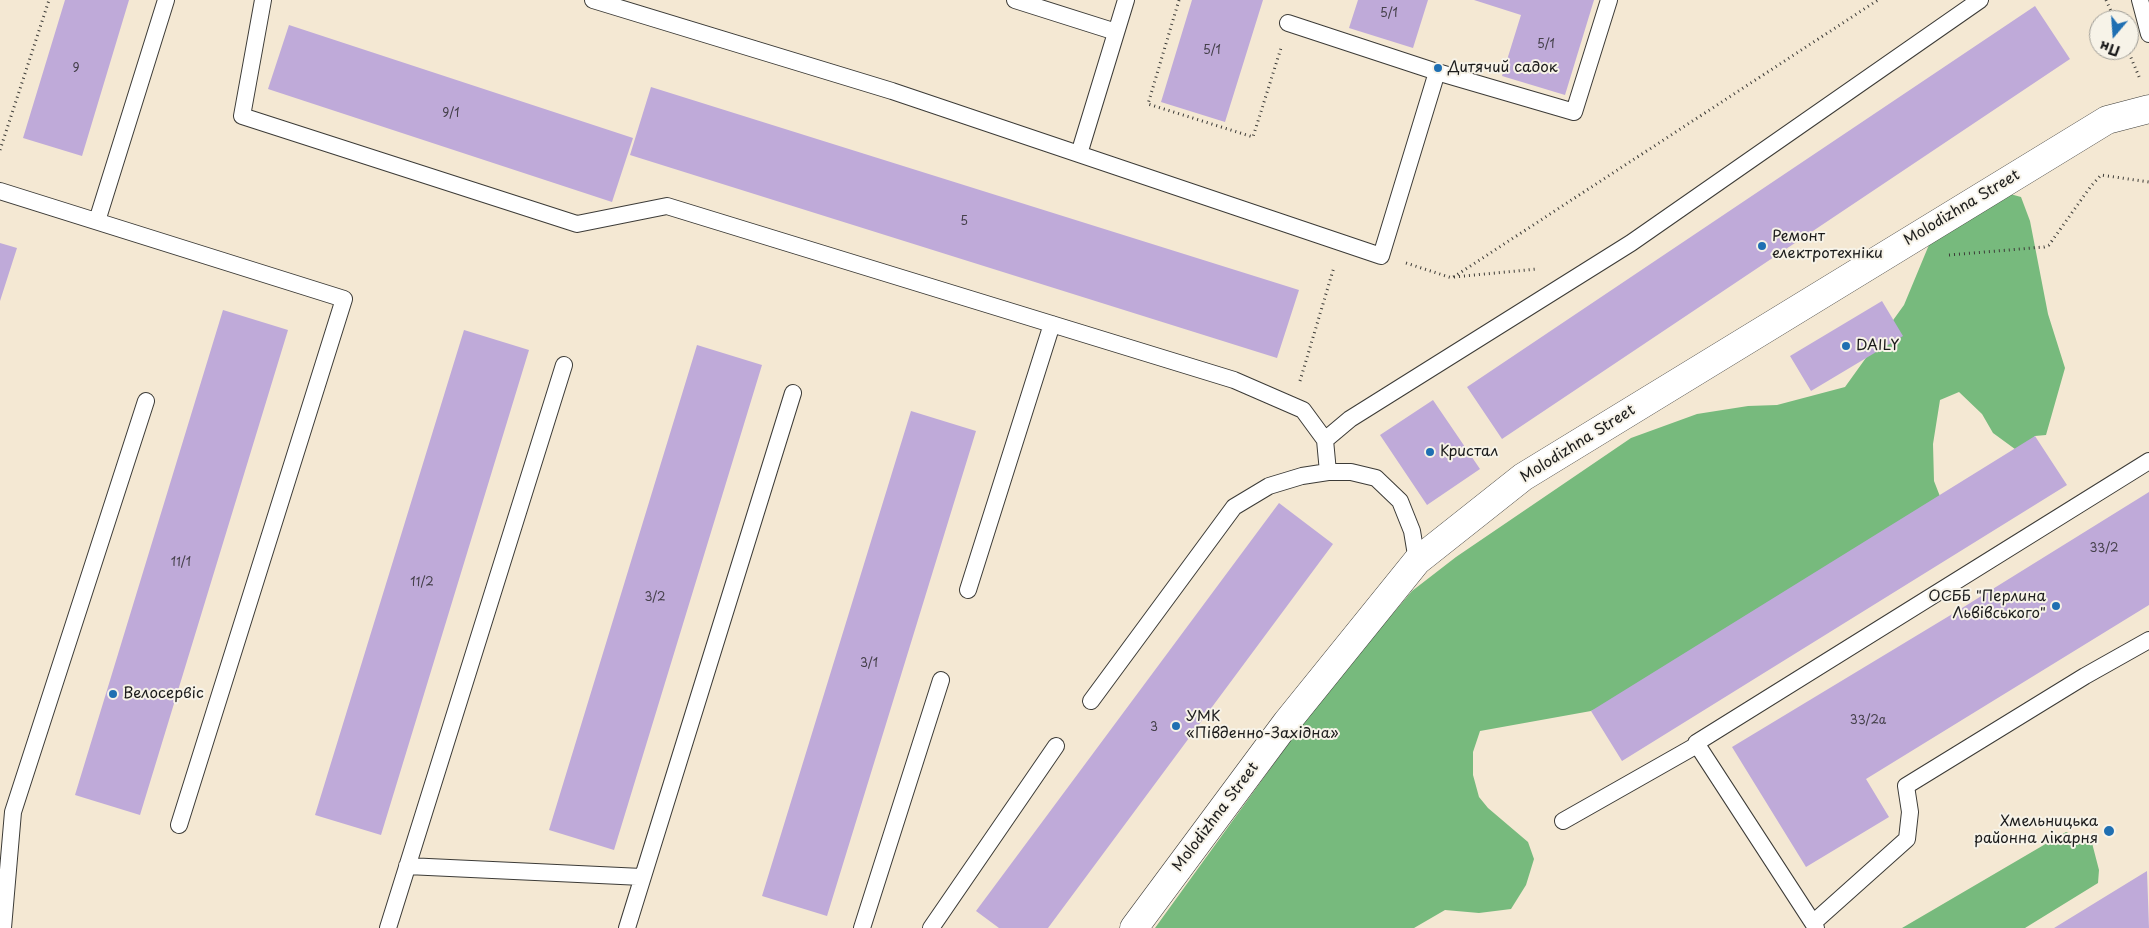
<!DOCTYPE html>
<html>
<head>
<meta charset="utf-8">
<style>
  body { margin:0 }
  #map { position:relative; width:2149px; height:928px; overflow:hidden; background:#f4e8d3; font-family:"Playpen Sans",sans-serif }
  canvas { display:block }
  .north { position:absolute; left:2089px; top:10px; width:50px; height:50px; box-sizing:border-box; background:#f7f3e8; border:1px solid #9f9d96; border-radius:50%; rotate:198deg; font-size:14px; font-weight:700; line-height:20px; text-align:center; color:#1c1c1c }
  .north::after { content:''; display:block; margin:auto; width:18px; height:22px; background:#1f6fb2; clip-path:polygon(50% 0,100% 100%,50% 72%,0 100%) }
</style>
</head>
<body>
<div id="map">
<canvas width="2149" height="928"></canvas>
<div class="north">Пн</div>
</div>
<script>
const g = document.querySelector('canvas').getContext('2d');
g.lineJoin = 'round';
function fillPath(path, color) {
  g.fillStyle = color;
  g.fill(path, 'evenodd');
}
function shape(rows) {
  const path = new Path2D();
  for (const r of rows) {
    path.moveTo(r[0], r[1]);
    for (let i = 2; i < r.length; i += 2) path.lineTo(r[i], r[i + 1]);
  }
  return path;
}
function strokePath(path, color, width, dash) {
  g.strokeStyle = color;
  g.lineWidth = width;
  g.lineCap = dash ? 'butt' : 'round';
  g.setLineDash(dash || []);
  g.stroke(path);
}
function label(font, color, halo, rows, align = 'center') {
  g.font = font + ' "Playpen Sans",sans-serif';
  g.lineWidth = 4;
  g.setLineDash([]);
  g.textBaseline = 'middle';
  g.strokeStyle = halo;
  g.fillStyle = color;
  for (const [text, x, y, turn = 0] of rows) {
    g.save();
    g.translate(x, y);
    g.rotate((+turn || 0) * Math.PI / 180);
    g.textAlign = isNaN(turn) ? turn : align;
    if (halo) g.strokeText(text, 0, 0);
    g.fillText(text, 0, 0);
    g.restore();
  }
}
fillPath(shape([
  [1992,189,2021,197,2030,221,2048,314,2065,368,2046,435,2035,436,2019,452,1993,433,1982,414,1959,392,1940,400,1933,444,1934,481,1955,535,1630,694,1591,711,1480,731,1473,752,1473,775,1479,797,1488,808,1528,842,1534,859,1526,885,1511,909,1479,913,1445,910,1414,928,1155,928,1325,693,1412,591,1456,557,1631,438,1697,414,1748,406,1777,405,1845,387,1904,305,1931,240],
  [2066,832,2092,843,2099,870,2098,883,2025,928,1902,928]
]), '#77ba7d');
fillPath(shape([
  [65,0,129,0,82,156,23,138],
  [1192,0,1263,0,1225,122,1161,102],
  [1358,0,1428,0,1413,48,1349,28],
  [1474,0,1594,0,1565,95,1502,76,1521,15],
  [2035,6,2070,59,1502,439,1467,387],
  [289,25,633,138,612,202,268,89],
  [651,87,1299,290,1277,358,630,155],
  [0,243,17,248,0,301],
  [1882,301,1903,336,1811,391,1790,356],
  [223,310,288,330,140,815,75,795],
  [464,330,529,350,381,835,315,815],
  [697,345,762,365,614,850,549,830],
  [1433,400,1480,469,1427,505,1380,435],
  [911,411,976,431,827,916,762,896],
  [2035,436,2067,485,1622,761,1591,711],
  [2149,492,2149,605,1866,779,1889,817,1806,867,1732,747,1954,613],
  [1279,503,1333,544,1048,928,999,928,976,911],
  [2147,871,2149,928,2054,928]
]), '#bfaad9');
const service = shape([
  [263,0,242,116,577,224,667,206,1234,380,1303,410,1325,440,1328,472,1351,472,1376,478,1400,501,1412,531,1417,561],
  [593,0,892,91,1381,256,1437,72,1574,112,1609,0],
  [1015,0,1116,32],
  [2140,0,2149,34],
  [1288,23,1437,72],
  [1079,154,1126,0],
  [0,191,344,299,179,825],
  [97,221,166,0],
  [1325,440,1350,419,1631,243,1980,0],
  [968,590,1052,324],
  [1091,701,1234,507,1269,486,1302,476,1328,472],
  [1563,821,1697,745],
  [407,866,642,877],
  [1813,923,1696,743,2149,461],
  [3,928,13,812,146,401],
  [388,928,564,365],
  [627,928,793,393],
  [862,928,941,680],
  [931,928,1056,746],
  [1816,928,1813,923,1907,839,1910,812,1906,786,2085,676,2149,640]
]);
const minor = shape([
  [1134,928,1287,722,1417,561,1523,477,2107,120,2149,109]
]);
strokePath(service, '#3c3b37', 18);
strokePath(minor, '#3c3b37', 29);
strokePath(shape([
  [1179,0,1148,104,1253,137,1281,48],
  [2106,0,2115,20],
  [2129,53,2140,79],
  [0,150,49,0],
  [1949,255,2044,247,2049,245,2091,186,2101,175,2149,182],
  [1406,263,1452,278,1878,0],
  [1454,277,1537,269],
  [1300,381,1334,267]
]), '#3c3b37', 3, [1, 4]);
strokePath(service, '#fff', 16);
strokePath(minor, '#fff', 28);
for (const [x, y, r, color] of [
  [1438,68,5,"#1f6fb2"],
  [1762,246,5,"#1f6fb2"],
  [1846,346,5,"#1f6fb2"],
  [1430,452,5,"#1f6fb2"],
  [2056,606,5,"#1f6fb2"],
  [113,694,5,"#1f6fb2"],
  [1176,726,5,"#1f6fb2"],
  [2109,831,6,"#1f6fb2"]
]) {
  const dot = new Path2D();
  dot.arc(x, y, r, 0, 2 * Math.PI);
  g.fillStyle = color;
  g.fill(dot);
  strokePath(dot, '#f7f3e8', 2);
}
label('12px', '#45404b', null, [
  ["5/1",1389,14],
  ["5/1",1546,45],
  ["5/1",1212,51],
  ["9",76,69],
  ["9/1",451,114],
  ["5",964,222],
  ["33/2",2104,549],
  ["11/1",181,563],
  ["11/2",422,583],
  ["3/2",655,598],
  ["3/1",869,664],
  ["33/2а",1868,721],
  ["3",1154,728]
]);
label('15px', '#1c1c1c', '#f7f3e8', [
  ["Дитячий садок",1448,68],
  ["Ремонт",1772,237],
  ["електротехніки",1772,254],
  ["DAILY",1856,346],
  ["Кристал",1440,452],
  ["ОСББ \"Перлина",2046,597,"right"],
  ["Львівського\"",2046,614,"right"],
  ["Велосервіс",123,694],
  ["УМК",1186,717],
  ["«Південно-Західна»",1186,734],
  ["Хмельницька",2098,822,"right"],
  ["районна лікарня",2098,839,"right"]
], 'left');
label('15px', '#1c1c1c', '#f7f3e8', [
  ["Molodizhna Street",1962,208,-31],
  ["Molodizhna Street",1578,444,-32],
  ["Molodizhna Street",1216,817,-53]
]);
</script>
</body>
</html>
